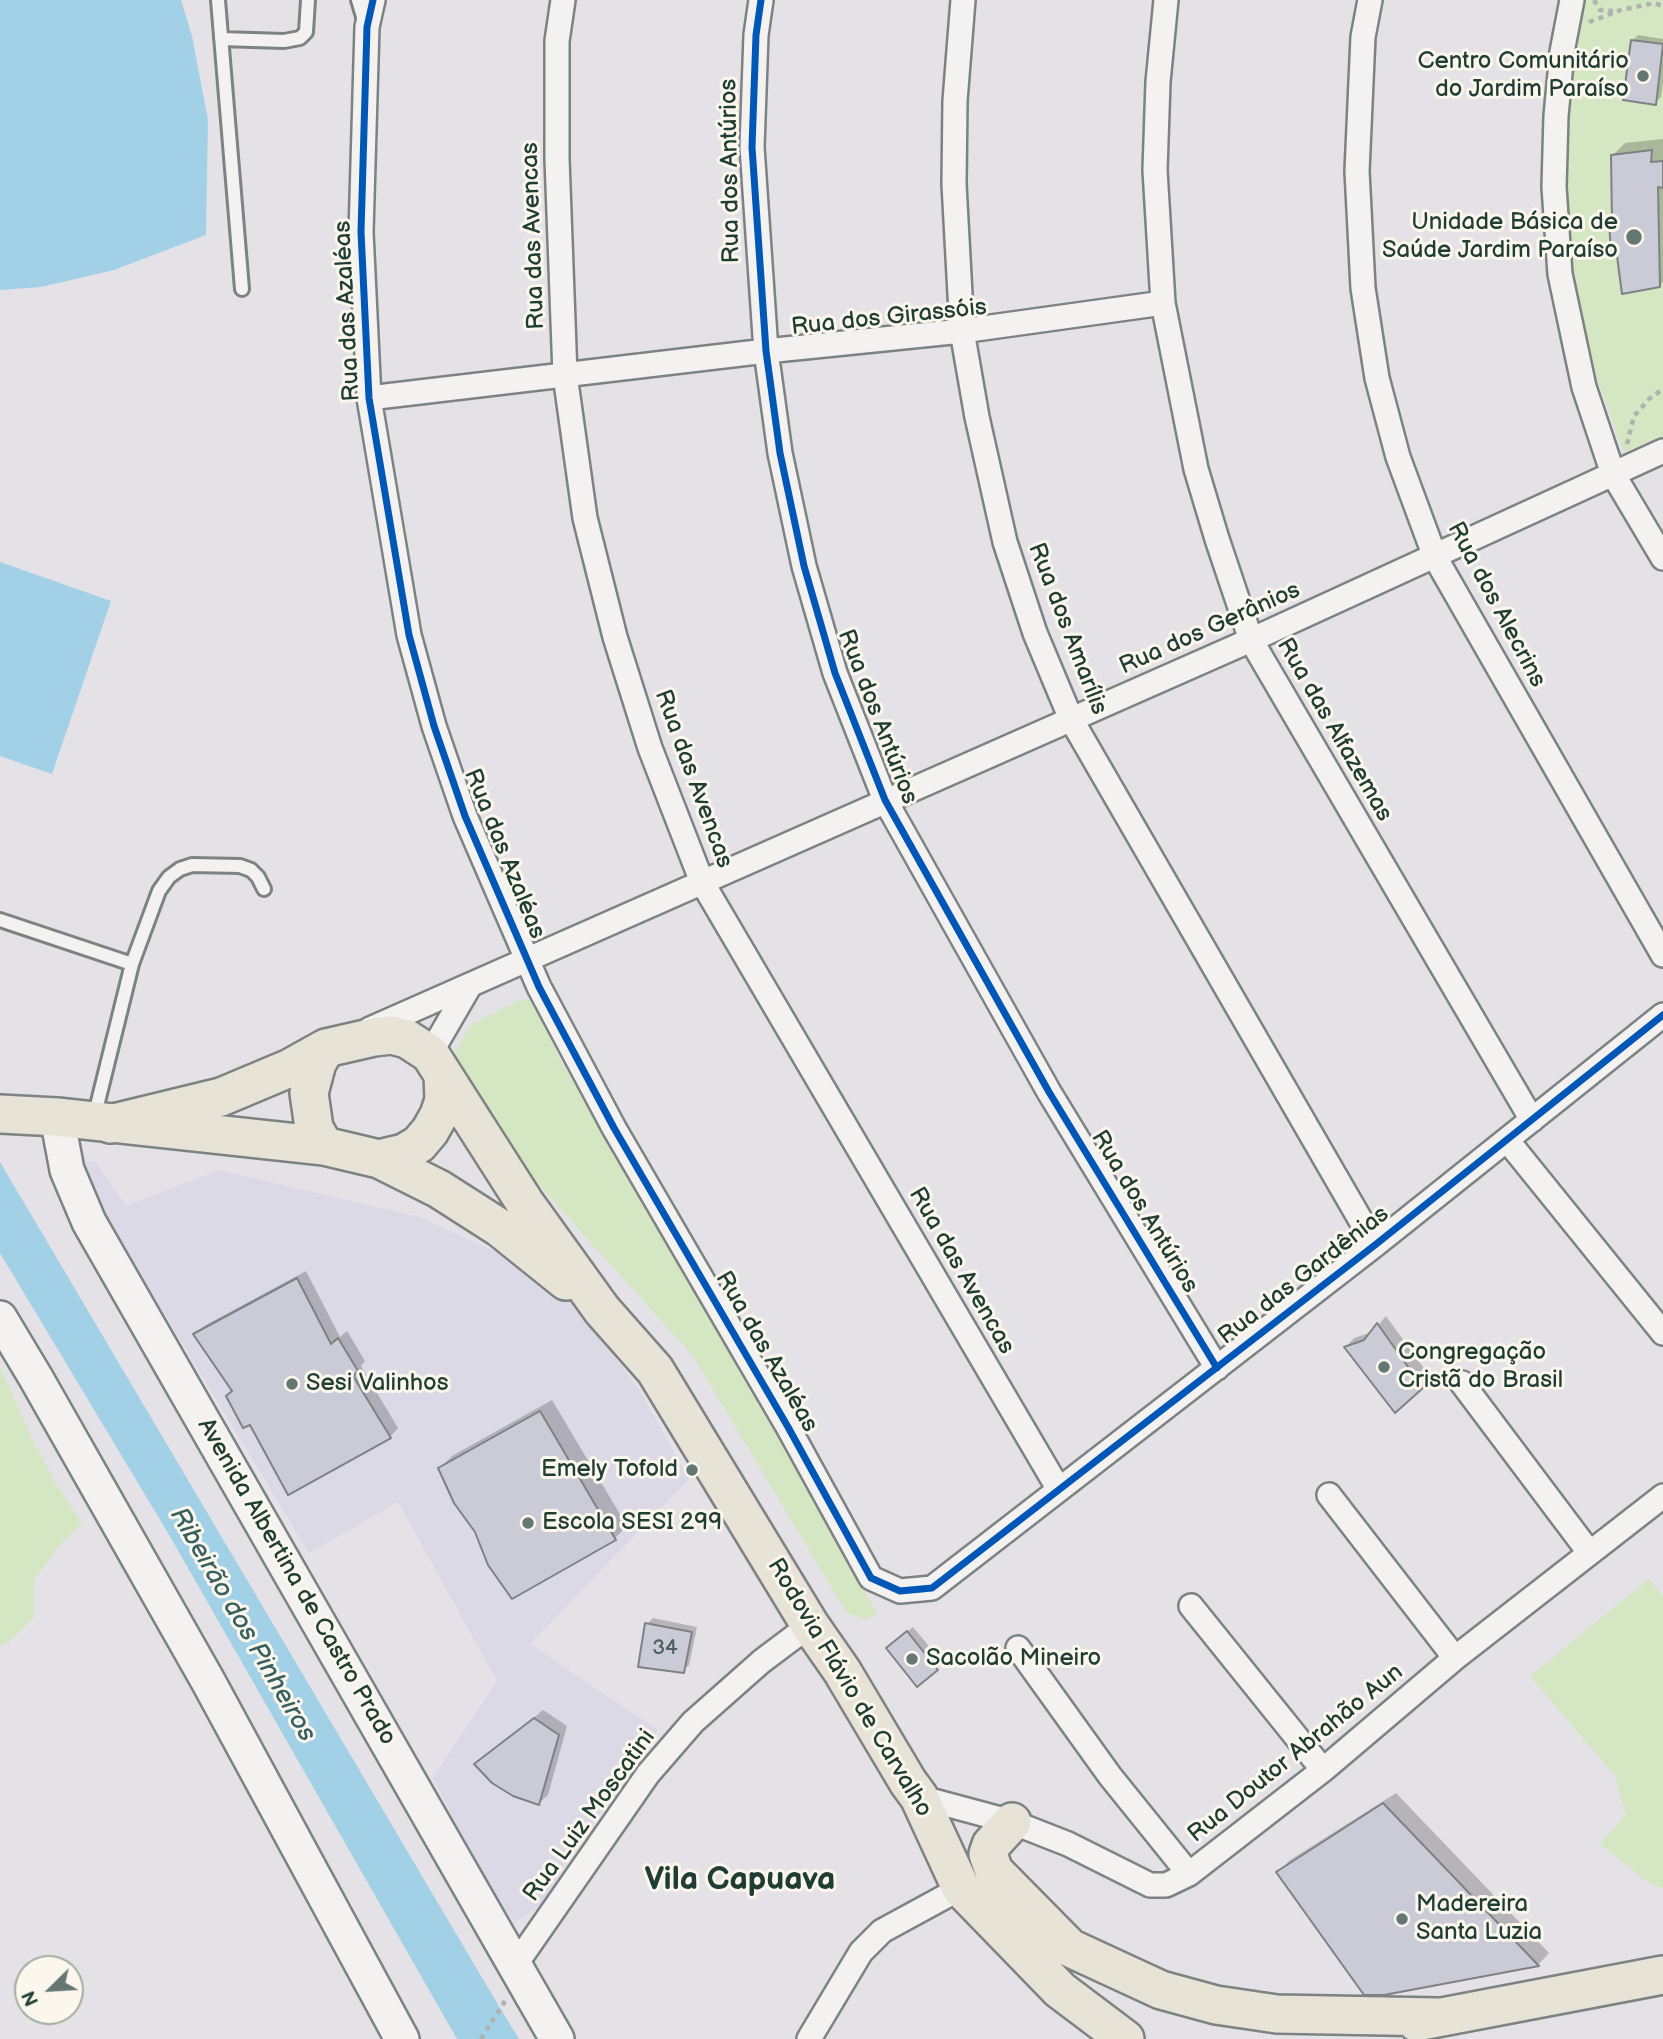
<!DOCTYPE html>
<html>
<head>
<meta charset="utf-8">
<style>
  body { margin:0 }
  #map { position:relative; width:1663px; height:2039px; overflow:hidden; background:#e4e2e7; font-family:"Balsamiq Sans",sans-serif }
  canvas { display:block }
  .north { position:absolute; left:14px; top:1955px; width:70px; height:70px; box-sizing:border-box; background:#fbf7ec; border:2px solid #a3ada2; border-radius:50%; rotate:246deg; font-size:19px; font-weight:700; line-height:28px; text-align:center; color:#1f3d34 }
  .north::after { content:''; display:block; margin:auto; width:24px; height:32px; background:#647773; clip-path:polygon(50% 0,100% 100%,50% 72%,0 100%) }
</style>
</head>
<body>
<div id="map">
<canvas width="1663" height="2039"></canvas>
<div class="north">N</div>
</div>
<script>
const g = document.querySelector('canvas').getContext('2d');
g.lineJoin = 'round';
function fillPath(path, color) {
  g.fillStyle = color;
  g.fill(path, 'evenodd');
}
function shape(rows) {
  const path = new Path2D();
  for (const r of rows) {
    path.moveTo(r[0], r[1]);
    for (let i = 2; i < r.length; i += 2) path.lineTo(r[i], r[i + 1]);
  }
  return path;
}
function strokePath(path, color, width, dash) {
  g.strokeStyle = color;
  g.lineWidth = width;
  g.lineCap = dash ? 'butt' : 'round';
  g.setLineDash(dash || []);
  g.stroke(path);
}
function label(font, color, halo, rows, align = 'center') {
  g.font = font + ' "Balsamiq Sans",sans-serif';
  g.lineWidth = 6;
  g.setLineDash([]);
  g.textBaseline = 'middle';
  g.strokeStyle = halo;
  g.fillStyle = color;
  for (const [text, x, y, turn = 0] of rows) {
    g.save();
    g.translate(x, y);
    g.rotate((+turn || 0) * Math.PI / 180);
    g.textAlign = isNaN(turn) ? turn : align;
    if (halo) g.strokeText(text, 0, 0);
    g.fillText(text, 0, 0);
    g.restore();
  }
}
fillPath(shape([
  [95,1161,126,1206,219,1170,419,1217,558,1280,640,1391,689,1479,530,1644,658,1730,562,1868,546,1900,534,1911,515,1921,499,1908,433,1778,497,1681,398,1502,309,1553,83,1179,78,1163]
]), '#dbd9e6');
fillPath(shape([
  [1578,0,1663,0,1663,436,1624,452,1597,379,1577,301,1565,227,1564,152],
  [536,999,556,1052,688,1277,877,1614,866,1620,847,1613,693,1356,494,1135,453,1055,471,1025,521,1000],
  [0,1366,32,1439,55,1482,82,1523,57,1548,34,1580,34,1617,9,1642,0,1646],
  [1649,1579,1663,1596,1663,1889,1644,1880,1600,1843,1626,1815,1615,1776,1530,1676]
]), '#d4e6c2');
fillPath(shape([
  [0,0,181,0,192,36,208,120,206,235,114,270,41,287,0,290],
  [0,562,111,601,52,774,0,756],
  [0,1162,500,2008,519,2039,457,2039,168,1533,0,1253]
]), '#a2d0e6');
fillPath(shape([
  [1638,35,1663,39,1663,82,1661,97,1655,103,1632,41],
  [1663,139,1663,282,1659,285,1614,220,1613,155,1625,143],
  [306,1271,340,1337,347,1331,365,1361,361,1366,398,1428,390,1437,234,1391,195,1335,204,1326],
  [1386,1316,1431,1378,1422,1387,1346,1347,1354,1338,1372,1332],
  [552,1400,627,1526,615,1538,513,1597,440,1468,452,1456],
  [653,1618,697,1627,689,1665,683,1671,647,1624],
  [913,1627,943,1663,917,1685,893,1643],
  [543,1710,567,1726,548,1795,539,1803,477,1764],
  [1396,1793,1549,1953,1538,1965,1384,1993,1278,1872,1290,1860]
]), '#0003');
const building = shape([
  [1631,40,1663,44,1656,105,1623,100,1631,40],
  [1652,150,1651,162,1663,161,1663,188,1658,187,1660,287,1622,294,1617,256,1611,252,1609,222,1612,221,1611,155,1652,150],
  [297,1278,331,1344,338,1338,358,1371,353,1376,391,1438,288,1495,250,1425,243,1428,226,1396,232,1391,193,1334,297,1278],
  [1377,1323,1423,1388,1395,1413,1344,1347,1364,1340,1377,1323],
  [540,1411,616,1540,512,1599,488,1565,475,1532,454,1503,438,1468,540,1411],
  [645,1623,692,1632,684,1673,638,1667,645,1623],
  [907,1631,938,1670,917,1687,886,1648,907,1631],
  [534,1718,559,1735,539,1805,513,1796,492,1783,474,1764,534,1718],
  [1383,1803,1539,1966,1384,1995,1364,1995,1276,1872,1383,1803]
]);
fillPath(building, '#cbcbd7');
strokePath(building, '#7d8282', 2);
const service = shape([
  [218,0,242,289],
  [358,0,364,20],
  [221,39,284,41,300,38,306,32,308,0],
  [0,920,132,964],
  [94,1118,132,964,159,891,169,877,180,869,192,865,240,866,251,870,258,877,264,889]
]);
const minor = shape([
  [373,0,367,27,361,232,369,398,409,635,434,726,465,816,539,987,614,1128,788,1427,871,1578,900,1591,932,1588,1375,1245,1663,1015],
  [563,0,557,41,557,159,565,375,585,518,615,637,650,748,702,882,1058,1488],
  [761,0,756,35,752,147,766,351,780,453,804,566,835,673,885,800,1049,1092,1217,1368],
  [963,0,955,101,954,184,962,331,977,417,1005,542,1035,633,1071,719,1375,1245],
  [1166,0,1158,82,1155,170,1163,303,1196,469,1217,539,1251,640,1532,1120],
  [1370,0,1363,37,1357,171,1363,288,1377,378,1398,457,1435,557,1663,955],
  [1572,0,1562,52,1556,116,1554,187,1560,274,1584,387,1613,474,1663,558],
  [369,398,766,351,962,331,1163,303],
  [370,1029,1251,640,1663,451],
  [430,1054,469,987],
  [1507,1140,1663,1333],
  [1462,1383,1589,1552],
  [1329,1495,1455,1658],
  [1191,1606,1323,1770],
  [1018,1648,1110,1776,1189,1874],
  [919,1797,1012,1822,1068,1844,1150,1885,1166,1885,1189,1874,1323,1770,1455,1658,1663,1496],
  [516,1964,648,1774,693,1722,762,1661,810,1625],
  [809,2039,861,1952,882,1931,961,1888]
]);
const secondary = shape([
  [57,1117,67,1170,89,1222,557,2039],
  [0,1318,36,1378,208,1681,402,2039]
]);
const primary = shape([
  [0,1114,57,1117,324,1146,379,1159,439,1189,500,1228,566,1281],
  [110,1124,221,1097,290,1068,326,1048,374,1037,392,1035,407,1039,430,1054,525,1203,602,1310,655,1370,810,1625,842,1671,908,1782,919,1797,961,1888,1060,1990,1125,2039],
  [324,1146,314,1128,309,1093,317,1063,326,1048],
  [379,1159,404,1153,419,1144,430,1131,439,1115,444,1100,443,1076],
  [1012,1822,991,1845,988,1854,994,1871,1070,1948,1161,1990,1216,2005,1277,2014,1438,2017],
  [1416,2022,1663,1975]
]);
strokePath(service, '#7d8282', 18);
strokePath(minor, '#7d8282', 28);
strokePath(secondary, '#7d8282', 38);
strokePath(primary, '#7d8282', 42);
strokePath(shape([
  [1594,0,1600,10,1613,11],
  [1589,22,1621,10,1654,3,1663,6],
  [1627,444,1634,416,1649,399,1663,389],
  [481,2039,505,2001]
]), '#afb2b0', 4.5, [5, 5]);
strokePath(service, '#f3f2f0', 12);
strokePath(minor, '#f3f2f0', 23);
strokePath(secondary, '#f3f2f0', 33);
strokePath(primary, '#e7e3d6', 37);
strokePath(shape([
  [373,0,367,27,361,232,369,398,409,635,434,726,465,816,539,987,614,1128,788,1427,871,1578,900,1591,932,1588,1375,1245,1663,1015],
  [761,0,756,35,752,147,766,351,780,453,804,566,835,673,885,800,1049,1092,1217,1368]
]), '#0057b8', 7);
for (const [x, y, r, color] of [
  [1643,76,7,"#647773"],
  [1634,237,9,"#647773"],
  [1384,1367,7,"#647773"],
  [292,1384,7,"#647773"],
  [692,1470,7,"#647773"],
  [528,1523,7,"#647773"],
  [912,1659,7,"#647773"],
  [1402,1919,7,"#647773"]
]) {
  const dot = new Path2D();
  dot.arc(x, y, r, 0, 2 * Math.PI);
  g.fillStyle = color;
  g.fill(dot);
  strokePath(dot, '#fbf7ec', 2.5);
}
label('21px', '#4b615e', null, [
  ["34",665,1649]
]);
label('24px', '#1f3d34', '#fbf7ec', [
  ["Centro Comunitário",1629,62,"right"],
  ["do Jardim Paraíso",1629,90,"right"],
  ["Unidade Básica de",1618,223,"right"],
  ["Saúde Jardim Paraíso",1618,251,"right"],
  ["Congregação",1398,1353],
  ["Cristã do Brasil",1398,1381],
  ["Sesi Valinhos",306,1384],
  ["Emely Tofold",678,1470,"right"],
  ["Escola SESI 299",542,1523],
  ["Sacolão Mineiro",926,1659],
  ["Madereira",1416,1905],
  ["Santa Luzia",1416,1933]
], 'left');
label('24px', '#1f3d34', '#fbf7ec', [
  ["Rua dos Antúrios",731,171,-91],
  ["Rua das Avencas",534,236,-92],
  ["Rua das Azaléas",348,311,-93],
  ["Rua dos Girassóis",889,318,-6],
  ["Rua dos Alecrins",1496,605,62],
  ["Rua dos Amarílis",1067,629,69],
  ["Rua dos Gerânios",1210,629,-24],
  ["Rua dos Antúrios",877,717,69],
  ["Rua das Alfazemas",1334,730,60],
  ["Rua das Avencas",693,779,70],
  ["Rua das Azaléas",504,854,68],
  ["Rua dos Antúrios",1144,1212,59],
  ["Rua das Avencas",961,1271,60],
  ["Rua das Gardênias",1304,1276,-38],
  ["Rua das Azaléas",766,1352,60],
  ["Avenida Albertina de Castro Prado",296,1582,60],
  ["Rodovia Flávio de Carvalho",849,1688,59],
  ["Rua Doutor Abrahão Aun",1296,1754,-39],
  ["Rua Luiz Moscatini",590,1816,-54]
]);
label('italic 26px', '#386060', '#fbf7ec', [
  ["Ribeirão dos Pinheiros",242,1625,60]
]);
label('bold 32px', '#1f3d34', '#fbf7ec', [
  ["Vila Capuava",740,1881]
]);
</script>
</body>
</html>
